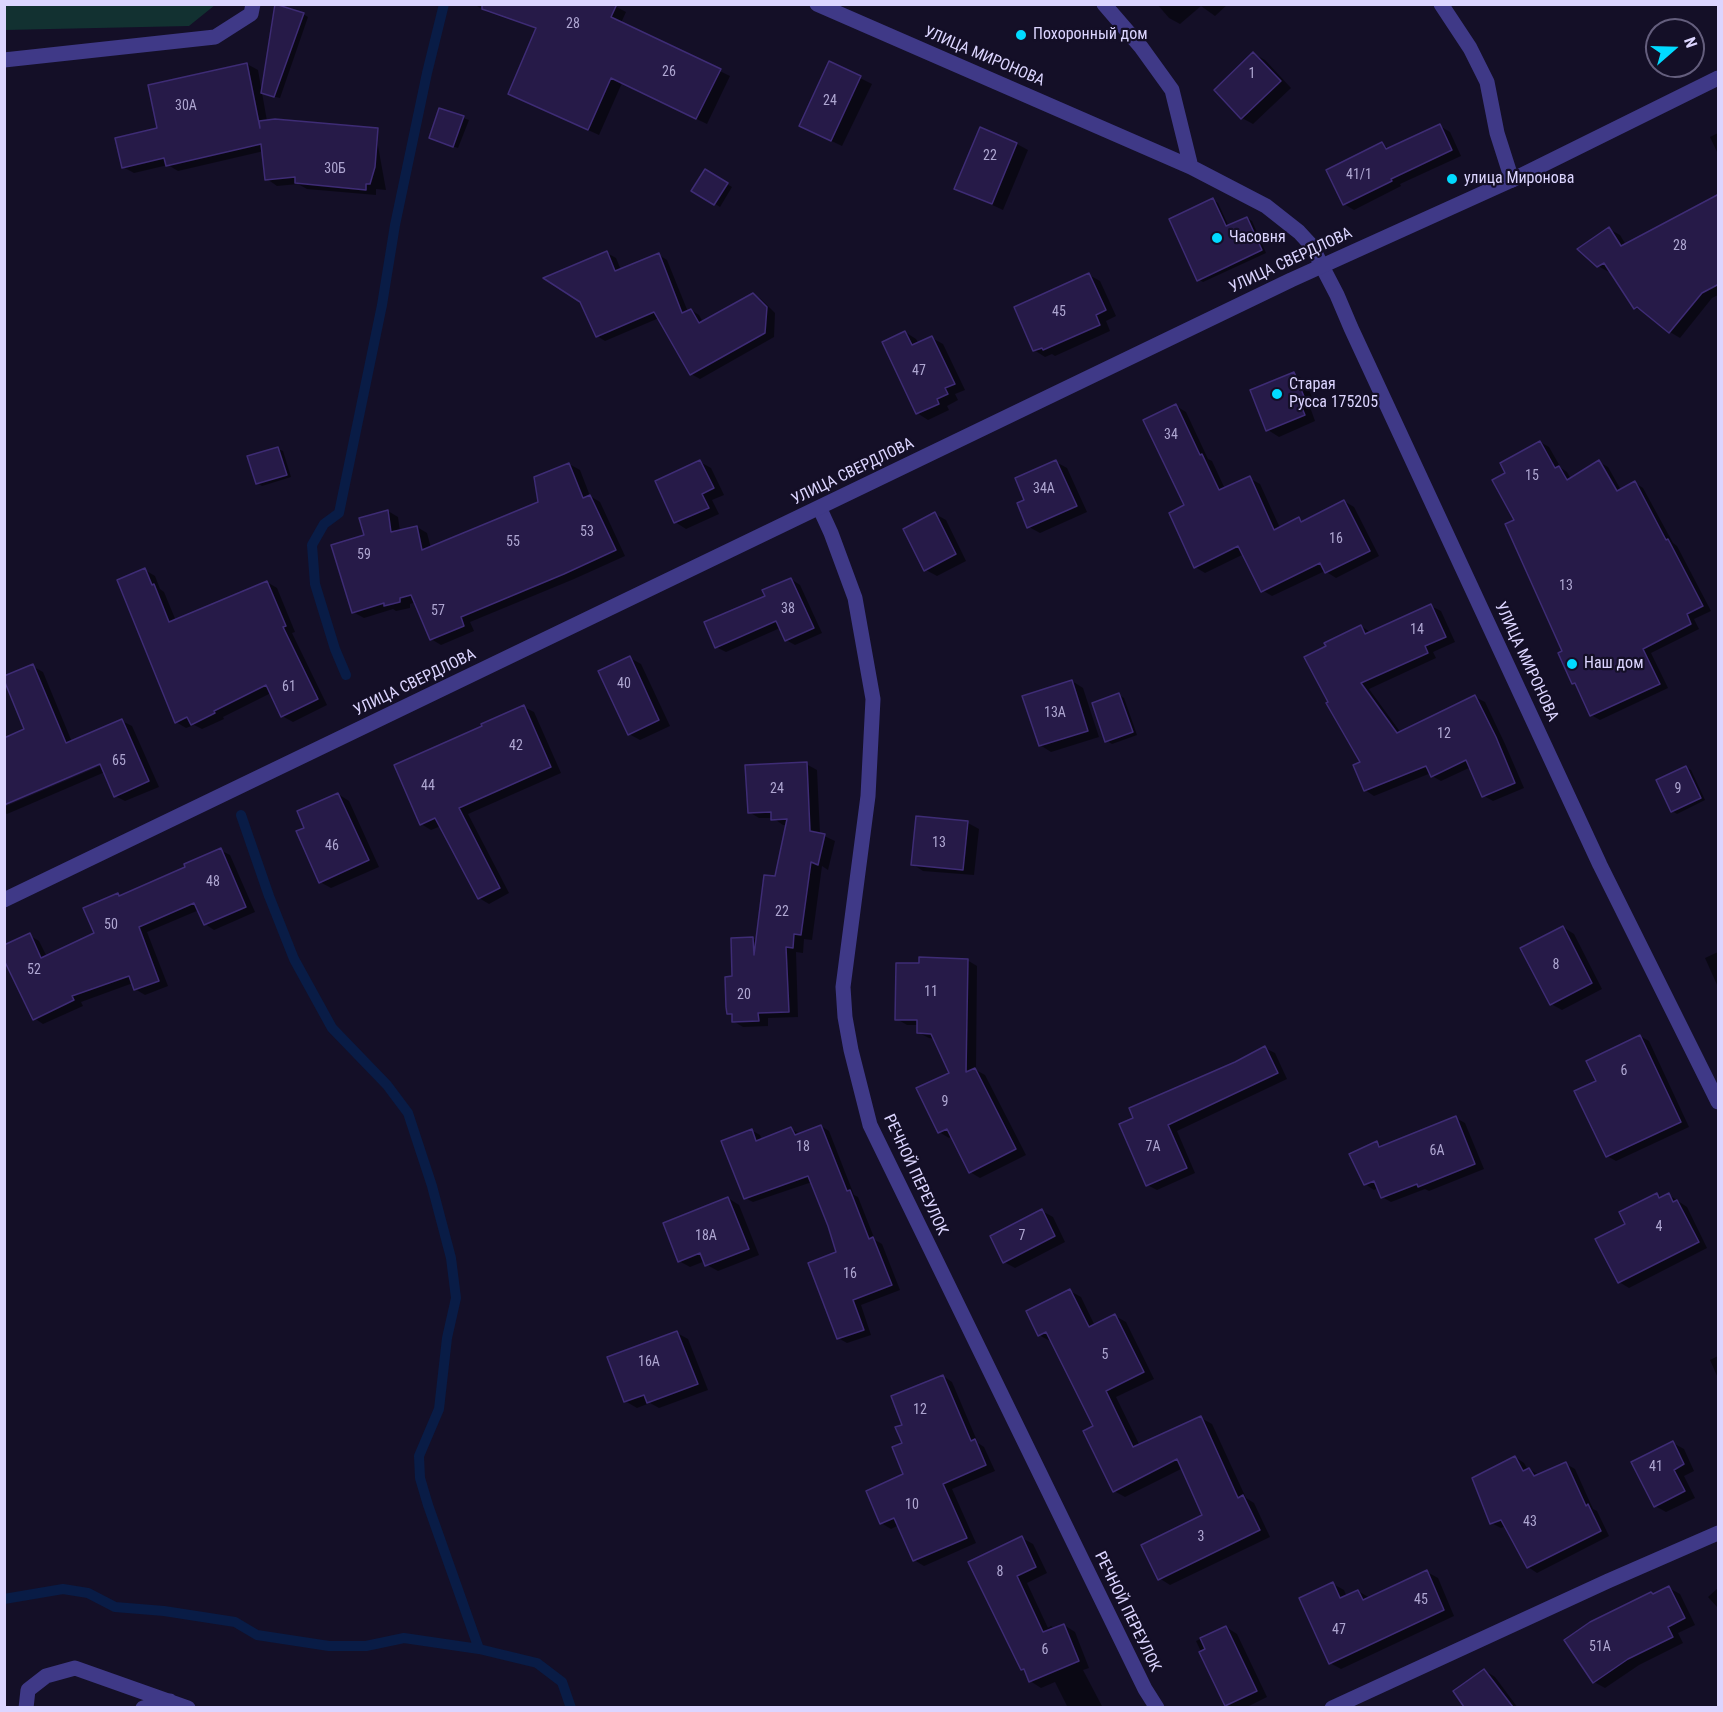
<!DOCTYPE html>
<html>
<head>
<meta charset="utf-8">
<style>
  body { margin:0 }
  #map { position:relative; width:1723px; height:1712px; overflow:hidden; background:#140f27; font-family:"Roboto Condensed",sans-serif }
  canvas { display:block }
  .frame { position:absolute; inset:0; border:6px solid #dcd5ff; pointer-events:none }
  .north { position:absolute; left:1645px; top:18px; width:60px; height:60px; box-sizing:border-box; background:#140f27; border:2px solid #645e7d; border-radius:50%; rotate:70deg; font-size:16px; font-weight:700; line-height:24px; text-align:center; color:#dcd5ff }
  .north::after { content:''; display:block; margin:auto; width:21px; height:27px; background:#01daff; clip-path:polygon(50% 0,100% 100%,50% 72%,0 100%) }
</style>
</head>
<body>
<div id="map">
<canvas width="1723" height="1712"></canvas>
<div class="frame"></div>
<div class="north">N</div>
</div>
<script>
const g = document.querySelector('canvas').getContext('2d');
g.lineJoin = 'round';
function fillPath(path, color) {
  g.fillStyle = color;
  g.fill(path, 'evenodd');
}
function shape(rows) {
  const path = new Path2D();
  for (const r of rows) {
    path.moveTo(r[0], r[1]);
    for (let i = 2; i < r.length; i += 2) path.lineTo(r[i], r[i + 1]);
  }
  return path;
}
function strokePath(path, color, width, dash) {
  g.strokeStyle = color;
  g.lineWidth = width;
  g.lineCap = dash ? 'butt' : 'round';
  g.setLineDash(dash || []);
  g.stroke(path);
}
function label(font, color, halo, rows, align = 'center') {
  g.font = font + ' "Roboto Condensed",sans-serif';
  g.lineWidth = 4.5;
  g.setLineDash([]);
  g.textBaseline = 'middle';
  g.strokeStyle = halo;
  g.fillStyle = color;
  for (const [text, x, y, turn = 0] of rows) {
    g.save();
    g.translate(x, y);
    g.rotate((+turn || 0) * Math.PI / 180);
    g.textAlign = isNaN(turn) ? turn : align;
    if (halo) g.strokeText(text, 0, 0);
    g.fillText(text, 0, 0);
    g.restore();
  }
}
fillPath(shape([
  [4,5,5,4,215,5,189,26,5,30]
]), '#123131');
fillPath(shape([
  [478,4,611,4,626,12,621,23,730,76,707,124,622,83,599,135,520,99,537,29,487,12,477,6],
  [1157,4,1228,4,1215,16,1201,6,1180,24,1169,18],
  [303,14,308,17,280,98,268,95,263,92],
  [1254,54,1265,60,1291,88,1253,124,1242,118],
  [830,63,872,84,842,146,800,126],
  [247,64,258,70,267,121,376,135,386,190,376,189,376,195,307,189,298,184,277,186,267,179,264,151,178,171,168,165,134,173,123,167,159,129],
  [440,110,469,120,458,148,435,140],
  [1440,126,1450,132,1461,156,1400,184,1401,186,1354,210,1344,204,1382,144,1390,149],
  [981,129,1017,144,1028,150,1003,210,956,188],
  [1718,133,1718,154,1710,137],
  [705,171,732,187,720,207,693,190],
  [1213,200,1218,203,1229,227,1247,218,1252,221,1266,253,1203,282,1198,279],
  [1609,229,1620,235,1626,245,1718,245,1718,295,1712,298,1680,338,1670,332,1647,313,1635,308,1611,271,1609,272,1598,266],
  [607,253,616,258,621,270,659,255,667,260,688,312,691,310,699,315,703,322,753,294,761,299,775,313,774,337,700,379,691,374,659,318,605,341,597,336],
  [1089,275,1100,281,1116,316,1106,321,1110,331,1055,356,1052,354,1045,357,1034,350],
  [905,332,916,339,919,344,932,338,943,344,965,390,955,394,958,400,947,406,949,410,928,420,917,413],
  [1294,374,1305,380,1315,405,1310,407,1315,421,1279,437,1268,430,1252,391],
  [1176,406,1186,412,1208,459,1212,461,1225,489,1249,478,1260,484,1280,528,1299,519,1304,522,1344,501,1354,507,1379,556,1336,578,1325,571,1272,596,1262,590,1244,554,1205,573,1195,567],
  [1540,442,1549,447,1561,468,1567,472,1571,479,1599,462,1608,467,1621,490,1635,483,1643,488,1673,543,1677,546,1711,611,1694,619,1699,629,1651,653,1668,688,1600,720,1591,715,1578,686,1574,683,1564,652,1516,521,1507,473],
  [278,449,283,451,291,477,262,486,257,483],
  [700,462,711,468,724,495,712,500,719,514,686,529,675,522],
  [1056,462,1067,468,1087,512,1040,533,1029,527,1026,500],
  [569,464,580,470,590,496,600,502,625,556,574,579,470,622,474,631,441,645,431,639,416,602,410,604,410,608,396,611,393,609,364,618,353,612,366,536,388,511,398,517,400,531,417,527,427,533,431,548,540,502],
  [935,514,946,520,966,561,937,576,926,570],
  [145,570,155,576,160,589,164,592,176,621,267,582,277,588,295,632,292,633,327,705,293,722,282,716,271,693,223,717,224,719,202,729,194,725,186,728,176,722],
  [791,579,800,585,822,633,795,645,786,640,780,628,726,652,716,647,767,597],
  [1431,606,1441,611,1455,642,1433,652,1436,658,1369,689,1401,733,1475,697,1485,702,1505,744,1524,788,1493,801,1484,796,1471,767,1441,781,1432,776,1431,773,1374,796,1365,790,1362,763,1328,704,1361,626,1370,632],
  [630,658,641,664,670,726,640,740,629,734],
  [32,666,43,672,72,742,122,721,132,726,159,787,125,801,115,796,105,772,7,814,4,812,4,807,107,763,26,730],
  [1072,681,1083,688,1099,737,1051,752,1040,745],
  [1119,695,1124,698,1137,735,1112,744,1107,741],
  [524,707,534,712,561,773,468,814,509,893,489,904,479,898,441,826,431,830,421,824,484,727],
  [806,764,817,770,820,834,835,841,828,870,822,866,812,940,804,939,803,953,796,952,798,1017,768,1018,768,1026,743,1027,733,1021,733,1016,728,1013,733,978,753,938,757,941,776,878,788,825,783,825,773,818,759,818,749,812],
  [1686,768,1691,770,1705,800,1677,814,1672,811],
  [338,794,349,801,379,867,331,888,320,882,306,828],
  [968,823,979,829,974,875,923,871,912,864],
  [220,850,230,855,255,912,214,930,205,924,199,910,147,932,168,986,145,995,135,989,133,983,81,1002,83,1006,43,1024,34,1018,29,935,39,941,47,957,96,933,118,895,121,897,187,867],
  [1563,927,1574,934,1602,989,1562,1010,1551,1004],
  [1718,952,1718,987,1705,958],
  [967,960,977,966,976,1070,985,1075,1026,1155,980,1178,970,1172,953,1136,949,1138,939,1132,951,1073,935,1039,929,1038,919,1033,919,1025,907,1025,897,1019],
  [1640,1036,1649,1041,1689,1127,1616,1161,1607,1156],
  [1265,1048,1275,1053,1287,1079,1177,1131,1195,1173,1157,1190,1147,1185,1121,1125],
  [1456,1118,1465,1123,1484,1169,1429,1191,1425,1189,1391,1202,1382,1197,1378,1188,1374,1190,1365,1184,1376,1143,1384,1147],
  [821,1126,829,1131,854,1195,858,1197,875,1240,882,1244,900,1290,861,1305,871,1335,847,1343,838,1338,838,1253,812,1182,753,1202,745,1198,751,1130,760,1135,762,1140,791,1129,800,1134],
  [1657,1194,1663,1198,1669,1195,1687,1207,1707,1248,1629,1288,1619,1282],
  [728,1198,739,1205,759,1255,718,1271,707,1265,705,1261,690,1267,679,1261],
  [1042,1211,1053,1217,1065,1242,1015,1268,1004,1262],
  [1070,1291,1081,1297,1095,1326,1115,1316,1126,1322,1154,1379,1116,1397,1140,1446,1201,1418,1212,1424,1246,1498,1254,1503,1270,1537,1170,1585,1159,1578,1204,1516,1183,1468,1125,1497,1114,1491,1095,1427,1052,1340,1050,1341,1039,1335],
  [677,1333,688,1339,708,1390,659,1408,650,1403,637,1408,625,1401],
  [1718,1356,1718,1378,1710,1360],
  [943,1376,952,1382,978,1443,984,1447,995,1471,952,1489,976,1543,924,1566,914,1560,899,1525,891,1529,881,1523,905,1475,904,1426],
  [1673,1443,1684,1449,1694,1471,1684,1476,1695,1498,1666,1512,1655,1506],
  [1515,1457,1524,1463,1528,1470,1529,1469,1539,1475,1566,1464,1575,1469,1593,1509,1597,1511,1609,1536,1537,1573,1528,1567,1506,1526,1501,1528,1491,1523],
  [1022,1538,1033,1544,1047,1573,1027,1583,1048,1628,1051,1626,1056,1629,1064,1625,1075,1632,1089,1668,1083,1670,1103,1708,1068,1708,1055,1682,1041,1688,1030,1681,1026,1671,1022,1669,970,1563],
  [1427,1572,1438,1578,1454,1616,1341,1669,1330,1663,1333,1584,1344,1590,1347,1597,1358,1591,1370,1598],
  [1669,1588,1680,1594,1695,1625,1678,1633,1683,1643,1639,1665,1605,1688,1594,1682,1654,1595],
  [1718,1588,1718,1608,1708,1597],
  [1226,1627,1237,1634,1267,1697,1245,1708,1230,1708,1226,1705,1196,1641],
  [1484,1670,1495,1677,1518,1708,1466,1708,1455,1692]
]), '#0007');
strokePath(shape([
  [346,675,335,649,315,584,312,545,324,524,339,513,382,305,395,225,427,73,444,4],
  [241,815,269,896,294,959,332,1028,387,1085,408,1113,432,1186,451,1258,456,1298,447,1338,439,1409,419,1456,420,1478,428,1505,479,1649],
  [4,1599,63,1589,88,1593,115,1607,164,1611,235,1622,257,1635,329,1646,366,1646,404,1638,479,1649,537,1663,562,1682,571,1708]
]), '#091c46', 10);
const building = shape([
  [275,4,304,13,274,97,261,93,275,4],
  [482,4,617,4,611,17,721,69,696,119,611,78,588,130,508,94,536,28,482,9,482,4],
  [1253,52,1281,81,1241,119,1214,90,1253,52],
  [829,61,861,76,831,141,799,126,829,61],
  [247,63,260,128,259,121,275,119,378,128,375,167,370,184,366,184,366,190,295,183,295,177,265,180,261,144,166,166,164,158,122,168,115,138,157,128,148,85,247,63],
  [439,108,464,116,453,147,429,138,439,108],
  [1440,124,1452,150,1391,179,1392,181,1343,205,1326,170,1382,142,1386,149,1440,124],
  [980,127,1017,143,992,204,954,189,980,127],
  [705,169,728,183,714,205,691,191,705,169],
  [1719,194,1719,284,1702,293,1669,333,1637,307,1634,309,1604,263,1597,267,1577,249,1609,227,1621,246,1719,194],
  [1213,198,1226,226,1247,217,1262,250,1197,281,1169,219,1213,198],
  [607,251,615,271,659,253,682,313,691,309,699,323,753,293,767,307,765,333,690,375,654,312,596,337,580,302,543,278,607,251],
  [1089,273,1106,310,1096,315,1100,325,1043,350,1042,348,1033,351,1014,307,1089,273],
  [905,331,912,345,932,336,955,384,945,388,948,394,937,399,939,404,916,414,882,342,905,331],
  [1294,372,1305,399,1299,401,1305,415,1266,431,1250,390,1294,372],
  [1176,404,1200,455,1202,454,1219,490,1250,476,1274,530,1299,517,1301,522,1344,500,1370,551,1325,573,1320,563,1261,592,1238,546,1194,568,1169,513,1184,505,1143,420,1176,404],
  [1540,441,1555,468,1559,466,1567,480,1599,460,1617,491,1635,481,1666,540,1668,539,1703,606,1687,614,1691,624,1643,649,1660,684,1590,716,1575,683,1572,684,1558,653,1562,651,1505,524,1514,520,1492,480,1505,473,1500,463,1540,441],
  [278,447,287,475,256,484,247,456,278,447],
  [700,460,714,488,702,494,709,508,674,523,655,481,700,460],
  [1056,460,1077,506,1027,528,1017,503,1024,500,1015,478,1056,460],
  [569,463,583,498,590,495,616,550,564,574,461,617,464,626,430,640,411,595,400,598,400,602,384,606,384,603,352,613,331,545,364,535,359,518,388,510,391,532,417,526,422,550,538,502,534,477,569,463],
  [935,512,956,554,924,571,903,529,935,512],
  [145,568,152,585,154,584,169,622,267,581,286,626,283,627,318,699,281,717,266,685,214,711,215,713,191,725,187,717,175,723,117,580,145,568],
  [791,578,814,628,785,641,776,621,715,648,704,622,765,596,762,590,791,578],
  [1431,604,1446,637,1425,646,1428,653,1361,683,1397,733,1475,695,1496,737,1515,783,1482,797,1466,760,1431,777,1426,766,1364,791,1353,765,1360,762,1326,703,1328,702,1304,657,1326,646,1324,643,1361,625,1365,634,1431,604],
  [630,656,659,720,628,735,598,671,630,656],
  [33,664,66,743,122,719,149,781,114,797,100,764,4,805,4,738,24,729,4,680,4,676,33,664],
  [1072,680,1088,731,1039,746,1022,696,1072,680],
  [1119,693,1133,732,1105,742,1092,703,1119,693],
  [524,705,551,767,459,808,500,888,478,899,435,818,420,825,394,765,482,726,481,724,524,705],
  [807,762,810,831,825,834,818,865,811,862,801,935,794,934,793,948,786,947,789,1012,758,1013,759,1021,732,1022,732,1014,727,1014,726,1007,725,977,732,976,731,938,753,937,754,955,764,875,775,876,787,819,771,820,771,812,748,813,745,765,807,762],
  [1686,766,1701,798,1671,812,1656,780,1686,766],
  [338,793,369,860,319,883,296,831,304,828,297,811,338,793],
  [916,816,968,821,963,870,911,865,916,816],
  [221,848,246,907,204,925,194,903,139,927,159,981,134,990,129,976,72,996,74,1000,33,1020,4,960,4,945,30,933,41,958,94,933,83,908,118,893,119,896,185,867,184,864,221,848],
  [1563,926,1592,983,1550,1005,1520,948,1563,926],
  [919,957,968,959,966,1072,975,1068,1016,1149,969,1173,947,1129,938,1133,916,1088,949,1073,931,1034,917,1033,917,1020,895,1020,896,963,919,963,919,957],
  [1640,1035,1681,1122,1606,1157,1574,1091,1596,1081,1586,1061,1640,1035],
  [1265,1046,1278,1073,1168,1125,1187,1168,1146,1186,1119,1124,1133,1118,1129,1108,1235,1062,1265,1046],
  [1456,1116,1475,1164,1418,1187,1417,1184,1381,1198,1374,1181,1364,1185,1349,1154,1377,1141,1379,1147,1456,1116],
  [821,1125,847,1191,850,1190,869,1239,873,1237,892,1285,853,1300,864,1330,837,1339,808,1263,836,1252,828,1226,808,1176,744,1199,721,1141,752,1129,756,1141,791,1127,795,1135,821,1125],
  [1657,1193,1659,1198,1669,1193,1673,1202,1677,1200,1699,1242,1618,1283,1595,1239,1625,1224,1619,1212,1657,1193],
  [728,1197,749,1249,705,1266,700,1253,678,1262,663,1223,728,1197],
  [1042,1209,1055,1236,1003,1263,990,1236,1042,1209],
  [1070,1289,1089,1327,1115,1314,1144,1372,1106,1391,1133,1447,1201,1416,1238,1498,1243,1495,1260,1530,1158,1580,1141,1545,1202,1515,1177,1459,1113,1492,1083,1431,1093,1426,1046,1332,1038,1336,1026,1311,1070,1289],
  [677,1331,698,1384,647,1403,644,1395,624,1402,607,1357,677,1331],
  [943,1375,971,1441,975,1439,986,1465,943,1484,967,1538,913,1561,894,1518,880,1524,866,1491,903,1474,892,1447,902,1443,895,1427,902,1425,891,1396,943,1375],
  [1673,1441,1684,1464,1674,1470,1685,1491,1654,1507,1631,1462,1673,1441],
  [1515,1456,1523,1471,1529,1468,1534,1476,1566,1462,1586,1506,1588,1504,1601,1531,1527,1568,1501,1520,1490,1524,1472,1478,1515,1456],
  [1022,1536,1036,1567,1017,1576,1043,1632,1064,1624,1079,1661,1029,1682,1024,1669,1021,1670,968,1562,1022,1536],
  [1427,1570,1444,1610,1329,1664,1299,1598,1333,1582,1340,1598,1358,1590,1363,1600,1427,1570],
  [1669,1586,1685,1618,1668,1627,1673,1637,1628,1659,1593,1683,1564,1640,1590,1622,1651,1592,1653,1594,1669,1586],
  [1226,1626,1257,1691,1225,1706,1199,1652,1205,1649,1200,1638,1226,1626],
  [1484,1669,1513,1707,1464,1707,1453,1691,1484,1669]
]);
fillPath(building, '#261a48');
strokePath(building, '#3e2c75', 1.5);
strokePath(shape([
  [1441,4,1470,48,1487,82,1497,133,1512,180],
  [4,60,215,37,251,14,253,4],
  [26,1708,28,1690,46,1676,75,1668,188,1708],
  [143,1708,170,1701]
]), '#3f3987', 15);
strokePath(shape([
  [817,4,1191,167,1266,206,1299,232,1311,245,1337,295,1351,328,1600,865,1718,1102],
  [1104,4,1141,47,1172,90,1191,167],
  [820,509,831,533,855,598,873,699,868,796,843,987,845,1017,851,1050,870,1125,1145,1689,1157,1708],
  [1332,1708,1608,1581,1718,1533]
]), '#3f3987', 15);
strokePath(shape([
  [4,900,1291,280,1512,180,1718,78]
]), '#3f3987', 15);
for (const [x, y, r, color] of [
  [1021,35,6,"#01daff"],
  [1452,179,6,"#01daff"],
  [1217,238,6,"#01daff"],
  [1277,394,6,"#01daff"],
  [1572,664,6,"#01daff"]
]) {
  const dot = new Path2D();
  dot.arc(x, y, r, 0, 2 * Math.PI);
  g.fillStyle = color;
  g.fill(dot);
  strokePath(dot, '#140f27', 2);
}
label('14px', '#aea6d1', null, [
  ["28",573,24],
  ["26",669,72],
  ["1",1252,74],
  ["24",830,101],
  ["30А",186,106],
  ["22",990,156],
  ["30Б",335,169],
  ["41/1",1359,175],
  ["28",1680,246],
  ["45",1059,312],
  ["47",919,371],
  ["34",1171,435],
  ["15",1532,476],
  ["34А",1044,489],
  ["53",587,532],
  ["16",1336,539],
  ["55",513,542],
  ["59",364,555],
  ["13",1566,586],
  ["38",788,609],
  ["57",438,611],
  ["14",1417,630],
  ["40",624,684],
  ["61",289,687],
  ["13А",1055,713],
  ["12",1444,734],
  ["42",516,746],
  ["65",119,761],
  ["44",428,786],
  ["24",777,789],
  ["9",1678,789],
  ["13",939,843],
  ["46",332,846],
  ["48",213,882],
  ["22",782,912],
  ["50",111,925],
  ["8",1556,965],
  ["52",34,970],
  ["11",931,992],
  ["20",744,995],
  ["6",1624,1071],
  ["9",945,1102],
  ["18",803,1147],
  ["7А",1153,1147],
  ["6А",1437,1151],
  ["4",1659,1227],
  ["18А",706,1236],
  ["7",1022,1236],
  ["16",850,1274],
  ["5",1105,1355],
  ["16А",649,1362],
  ["12",920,1410],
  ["41",1656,1467],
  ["10",912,1505],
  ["43",1530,1522],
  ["3",1201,1537],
  ["8",1000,1572],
  ["45",1421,1600],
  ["47",1339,1630],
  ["51А",1600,1647],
  ["6",1045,1650]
]);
label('16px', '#dcd5ff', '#140f27', [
  ["Похоронный дом",1033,35],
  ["улица Миронова",1464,179],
  ["Часовня",1229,238],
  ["Старая",1289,385],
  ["Русса 175205",1289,403],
  ["Наш дом",1584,664]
], 'left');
label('16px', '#dcd5ff', '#140f27', [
  ["УЛИЦА МИРОНОВА",984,57,23],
  ["УЛИЦА СВЕРДЛОВА",1291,261,-25],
  ["УЛИЦА СВЕРДЛОВА",853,472,-26],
  ["УЛИЦА МИРОНОВА",1526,662,65],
  ["УЛИЦА СВЕРДЛОВА",415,683,-26],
  ["РЕЧНОЙ ПЕРЕУЛОК",915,1175,65],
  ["РЕЧНОЙ ПЕРЕУЛОК",1127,1612,64]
]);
</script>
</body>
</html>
